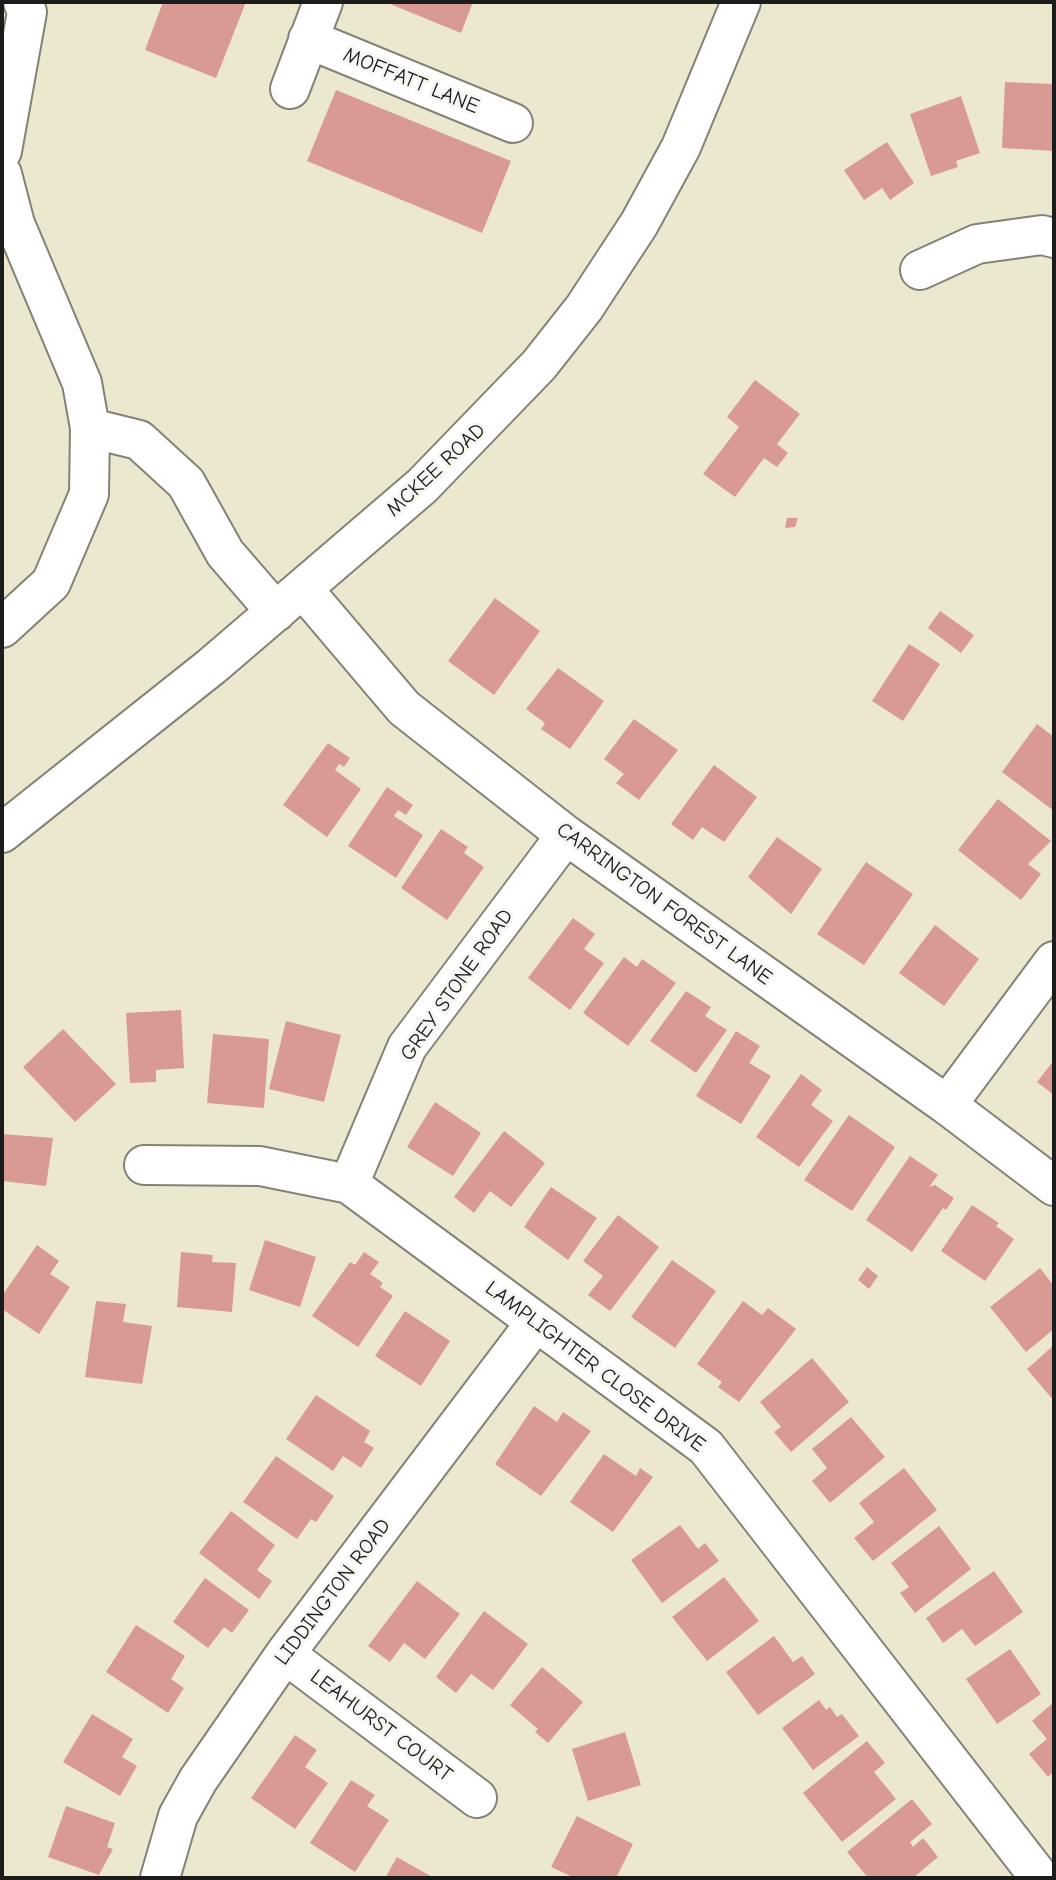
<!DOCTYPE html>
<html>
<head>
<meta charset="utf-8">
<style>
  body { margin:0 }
  #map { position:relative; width:1056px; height:1880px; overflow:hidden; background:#ece8d0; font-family:"Comic Neue",sans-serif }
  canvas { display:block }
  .frame { position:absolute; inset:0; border:4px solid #1c1c1c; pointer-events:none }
</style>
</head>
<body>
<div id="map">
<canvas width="1056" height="1880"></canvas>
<div class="frame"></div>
</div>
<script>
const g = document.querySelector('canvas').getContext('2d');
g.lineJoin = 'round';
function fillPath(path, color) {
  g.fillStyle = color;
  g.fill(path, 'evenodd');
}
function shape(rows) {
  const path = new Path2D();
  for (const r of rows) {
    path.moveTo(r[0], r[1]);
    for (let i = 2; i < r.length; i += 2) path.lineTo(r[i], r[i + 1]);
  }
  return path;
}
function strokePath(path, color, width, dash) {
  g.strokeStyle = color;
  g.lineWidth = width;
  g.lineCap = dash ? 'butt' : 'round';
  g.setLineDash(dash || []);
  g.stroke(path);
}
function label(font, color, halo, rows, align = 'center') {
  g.font = font + ' "Comic Neue",sans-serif';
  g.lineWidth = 6;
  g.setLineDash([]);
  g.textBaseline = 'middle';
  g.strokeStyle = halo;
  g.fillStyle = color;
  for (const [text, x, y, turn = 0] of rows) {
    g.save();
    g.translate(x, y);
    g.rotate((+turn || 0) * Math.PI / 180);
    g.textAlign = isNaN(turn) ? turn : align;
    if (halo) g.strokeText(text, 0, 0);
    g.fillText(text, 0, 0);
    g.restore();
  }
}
fillPath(shape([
  [163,2,246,2,216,78,145,50],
  [391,2,473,2,461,33,390,4],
  [1005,82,1054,84,1054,151,1002,148],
  [336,90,511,161,482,233,307,161],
  [961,96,980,153,956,161,958,167,931,176,910,114],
  [887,142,914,183,890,200,882,188,864,200,844,170],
  [755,380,800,414,777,444,788,453,777,467,764,458,735,497,703,474,739,427,727,417],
  [787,518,798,518,795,527,785,528],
  [495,598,540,631,494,695,448,661],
  [940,611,974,635,961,653,928,628],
  [909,644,940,664,903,721,872,701],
  [558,668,604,701,570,749,541,729,545,723,526,709],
  [634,719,678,750,639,800,616,783,624,774,604,759],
  [1037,724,1054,737,1054,811,1002,772],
  [328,743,350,758,344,767,339,764,335,770,361,789,327,837,283,805],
  [714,765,757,797,724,842,702,827,693,840,671,824],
  [387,787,413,805,406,815,398,810,394,816,423,835,396,878,348,846],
  [998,799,1051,841,1028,864,1041,874,1021,900,958,850],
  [441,829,468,847,464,853,484,867,447,920,401,888],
  [777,837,822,869,791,914,748,877],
  [866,862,913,894,864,965,817,934],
  [573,918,595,934,584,949,604,963,570,1010,528,978],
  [935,925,979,959,944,1006,899,973],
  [624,957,637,967,642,959,676,983,628,1046,583,1013],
  [686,991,711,1007,705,1016,727,1030,696,1073,650,1041],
  [181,1010,184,1068,156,1070,156,1082,130,1083,126,1013],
  [286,1021,341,1035,324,1102,269,1089],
  [63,1029,116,1084,75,1122,23,1067],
  [736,1031,760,1046,749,1063,771,1076,741,1124,696,1096],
  [213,1034,269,1039,264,1108,207,1103],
  [1054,1060,1054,1095,1037,1082],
  [801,1074,822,1090,811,1105,833,1121,799,1167,756,1137],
  [435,1102,481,1133,453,1176,407,1147],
  [849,1115,895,1147,852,1211,804,1180],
  [504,1131,545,1163,511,1207,490,1191,474,1213,454,1197],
  [2,1134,53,1138,46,1186,2,1181],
  [910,1156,938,1175,929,1187,935,1185,954,1198,946,1210,943,1208,912,1252,866,1220],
  [551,1187,597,1218,568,1260,524,1227],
  [972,1205,999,1223,996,1226,1014,1239,985,1281,941,1251],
  [618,1215,659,1247,610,1311,588,1295,603,1276,583,1261],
  [265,1240,316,1257,300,1307,249,1290],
  [37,1245,59,1261,50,1274,70,1287,39,1334,2,1309,2,1296],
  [181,1252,213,1255,212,1262,236,1263,232,1312,177,1307],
  [364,1252,379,1262,370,1274,383,1283,380,1287,393,1296,358,1347,312,1316,350,1262,355,1265],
  [672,1260,716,1291,675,1348,631,1317],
  [867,1267,878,1276,869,1289,858,1280],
  [1040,1268,1054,1286,1054,1329,1026,1352,990,1307],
  [96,1301,126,1304,123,1322,152,1326,142,1384,85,1377],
  [743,1301,762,1315,768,1308,796,1329,739,1402,718,1387,722,1382,697,1364],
  [405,1311,450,1341,421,1386,375,1356],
  [1054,1345,1054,1401,1027,1369],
  [812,1358,849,1402,791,1452,774,1432,781,1427,760,1402],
  [316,1395,370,1431,364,1442,374,1448,361,1468,343,1456,333,1471,286,1439],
  [534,1406,557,1422,563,1412,591,1431,541,1496,495,1464],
  [851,1417,885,1457,830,1503,812,1481,827,1468,812,1449],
  [604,1454,636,1476,640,1468,653,1477,613,1532,570,1502],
  [276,1456,334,1496,316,1522,311,1519,297,1539,243,1502],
  [904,1468,937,1510,873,1561,854,1538,874,1522,859,1503],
  [231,1511,275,1545,257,1570,272,1581,259,1599,199,1553],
  [680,1525,698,1549,705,1543,719,1561,662,1603,631,1560],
  [939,1526,971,1569,915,1613,900,1593,909,1587,891,1563],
  [994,1571,1023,1612,975,1646,962,1629,943,1643,926,1618],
  [724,1577,759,1621,707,1661,672,1617],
  [205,1578,249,1610,232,1633,224,1627,208,1648,173,1622],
  [417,1581,460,1614,425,1659,404,1643,390,1662,368,1646],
  [484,1611,528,1644,493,1690,471,1674,456,1693,436,1677],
  [136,1625,185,1656,171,1679,184,1688,168,1713,106,1672],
  [774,1636,793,1662,802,1656,815,1674,758,1715,726,1672],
  [1010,1649,1041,1694,997,1724,966,1679],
  [542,1667,583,1702,548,1743,535,1732,538,1729,510,1705],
  [819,1700,826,1710,830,1707,837,1717,842,1714,859,1736,813,1770,782,1728],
  [1054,1702,1054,1771,1048,1777,1029,1754,1047,1739,1032,1721],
  [92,1714,133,1739,122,1757,137,1766,120,1796,63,1762],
  [625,1732,641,1785,588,1801,572,1749],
  [295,1735,317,1750,305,1767,328,1783,295,1829,251,1798],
  [867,1741,885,1763,874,1772,896,1799,842,1842,803,1793],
  [351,1780,375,1795,367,1806,389,1820,355,1872,310,1843],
  [912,1799,932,1824,910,1842,913,1847,923,1838,938,1857,913,1878,868,1878,847,1852],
  [66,1806,115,1823,107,1847,113,1849,99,1875,48,1857],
  [577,1816,633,1844,616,1878,575,1878,551,1867],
  [397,1857,434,1878,385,1878]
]), '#d99a94');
const minor = shape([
  [308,39,513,123],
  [290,89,323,2],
  [2,151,27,12,23,2],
  [2,174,15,224,82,383,90,428,89,494,51,583,2,628],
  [920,270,977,244,1042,235,1054,238],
  [90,428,139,440,186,483,225,553,276,612],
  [303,589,404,708,566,835,947,1105,1054,1186],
  [2,833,212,666,422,486,539,365,584,308,639,224,681,147,741,2],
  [947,1105,1054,961],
  [144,1165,260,1166,349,1184,706,1447,1040,1878],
  [349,1184,407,1047,566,835],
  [285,1654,477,1798],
  [160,1878,178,1816,198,1780,285,1654,536,1322]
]);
strokePath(minor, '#848276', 42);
strokePath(minor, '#fff', 38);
label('21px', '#1c1c1c', '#f6f6f2', [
  ["MOFFATT LANE",411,81,22],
  ["MCKEE ROAD",436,470,-43],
  ["CARRINGTON FOREST LANE",664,904,36],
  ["GREY STONE ROAD",457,985,-55],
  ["LAMPLIGHTER CLOSE DRIVE",595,1367,37],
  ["LIDDINGTON ROAD",333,1592,-53],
  ["LEAHURST COURT",381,1726,37]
]);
</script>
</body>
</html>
